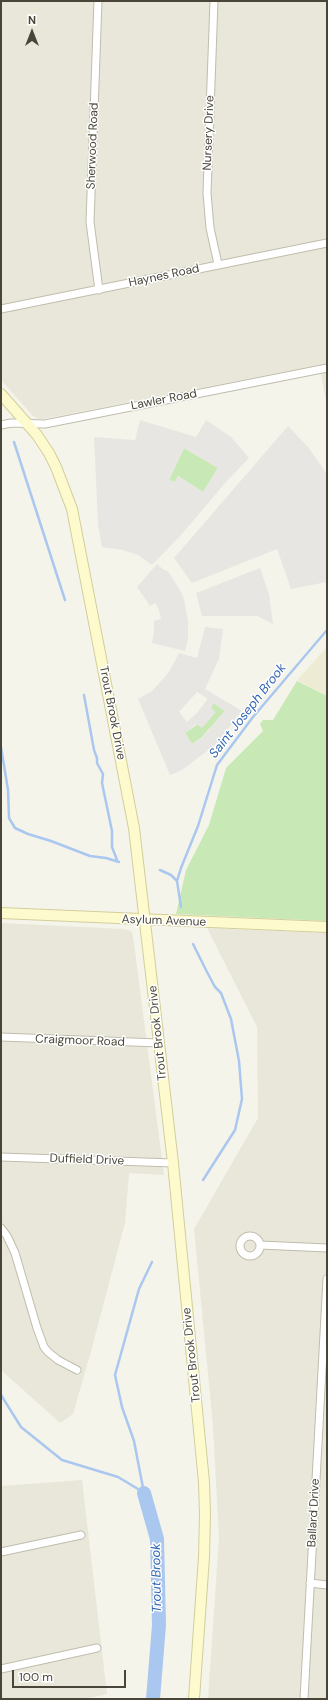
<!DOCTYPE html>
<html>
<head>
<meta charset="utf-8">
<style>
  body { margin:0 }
  #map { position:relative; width:328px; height:1700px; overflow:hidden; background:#f5f4eb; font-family:"DM Sans",sans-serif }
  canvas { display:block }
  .frame { position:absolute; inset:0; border:2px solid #494639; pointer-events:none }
  .north { position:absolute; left:12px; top:12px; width:40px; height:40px; -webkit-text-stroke:3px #fff; paint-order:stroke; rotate:0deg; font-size:11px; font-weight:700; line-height:16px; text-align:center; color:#494639 }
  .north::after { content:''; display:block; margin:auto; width:14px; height:18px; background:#494639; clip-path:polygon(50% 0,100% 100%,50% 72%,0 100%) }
  .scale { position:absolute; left:12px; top:1670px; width:114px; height:18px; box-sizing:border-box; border:2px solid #494639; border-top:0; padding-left:5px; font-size:12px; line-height:14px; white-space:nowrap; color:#494639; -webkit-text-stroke:3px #fff; paint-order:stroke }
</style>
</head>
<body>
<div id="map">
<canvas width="328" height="1700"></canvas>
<div class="frame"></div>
<div class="north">N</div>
<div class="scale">100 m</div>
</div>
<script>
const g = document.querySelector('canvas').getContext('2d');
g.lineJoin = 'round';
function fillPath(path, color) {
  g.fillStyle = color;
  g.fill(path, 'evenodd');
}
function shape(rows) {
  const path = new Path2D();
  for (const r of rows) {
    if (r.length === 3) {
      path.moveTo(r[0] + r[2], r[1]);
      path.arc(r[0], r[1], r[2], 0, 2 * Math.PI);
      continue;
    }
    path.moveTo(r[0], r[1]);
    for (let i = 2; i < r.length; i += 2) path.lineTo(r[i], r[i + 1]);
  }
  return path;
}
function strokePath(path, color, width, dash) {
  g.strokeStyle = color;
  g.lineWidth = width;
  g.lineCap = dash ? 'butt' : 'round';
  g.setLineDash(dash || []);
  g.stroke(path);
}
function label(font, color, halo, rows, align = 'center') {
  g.font = font + ' "DM Sans",sans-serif';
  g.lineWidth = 3;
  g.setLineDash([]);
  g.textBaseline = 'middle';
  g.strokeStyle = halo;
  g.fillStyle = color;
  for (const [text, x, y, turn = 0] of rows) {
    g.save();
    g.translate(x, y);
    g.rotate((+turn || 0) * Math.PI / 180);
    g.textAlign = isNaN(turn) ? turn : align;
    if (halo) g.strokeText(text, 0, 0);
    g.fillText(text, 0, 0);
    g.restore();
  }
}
fillPath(shape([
  [1,1,327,1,327,406,319,365,43,419,38,419,33,416,1,380],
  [1,923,124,929,131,931,133,936,164,1175,129,1173,125,1223,90,1355,73,1414,60,1423,1,1370],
  [207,928,327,933,327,1699,208,1699,219,1538,213,1426,194,1229,258,1118,257,1027],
  [82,1480,107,1694,85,1699,1,1699,1,1486]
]), '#e9e7d9');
fillPath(shape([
  [327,647,327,696,297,680]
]), '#eeebd5');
fillPath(shape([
  [184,448,218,468,203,492,178,476,175,482,169,480],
  [297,681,327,696,327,921,176,914,186,870,209,825,226,768,263,731,260,724,263,720,273,720],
  [214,703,225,711,202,737,192,744,185,733,198,724]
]), '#c8e8b5');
fillPath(shape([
  [140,420,196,437,206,420,231,437,249,458,226,482,181,535,152,565,138,555,123,550,102,547,98,525,94,437,135,440],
  [184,448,218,468,203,492,178,476,175,482,169,480],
  [288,426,308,447,327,474,327,582,291,589,277,549,192,583,174,558],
  [157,564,164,570,168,571,183,595,188,620,188,639,185,651,152,643,154,632,154,621,161,619,159,611,156,603,150,606,137,587],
  [260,568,269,594,273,624,257,616,202,616,196,593],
  [205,627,223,629,219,659,205,689,242,711,215,745,182,770,170,775,138,699,152,691,169,672,179,653,197,658],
  [197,692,207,698,207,700,196,714,187,722,179,712],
  [214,703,225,711,203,737,192,744,185,733,196,724,202,728,216,712,211,708]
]), '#e7e6e2');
strokePath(shape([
  [14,442,65,600],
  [84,695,94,750,97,758,97,763,103,774,102,783,112,831,112,847,117,860],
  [1,747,8,790,9,818,15,828,28,834,51,841,90,856,106,858,119,862],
  [160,870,171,875,177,881],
  [181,907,177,881,181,868,198,826,217,765,253,717,327,630],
  [193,944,207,972,215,987,221,993,231,1019,239,1061,242,1099,235,1130,203,1180],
  [1,1395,21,1427,62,1460,118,1477,143,1492],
  [144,1493,134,1441,122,1407,115,1375,139,1289,152,1262]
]), '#aac7ef', 2.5);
strokePath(shape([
  [144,1493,157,1539,159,1625,153,1699]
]), '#aac7ef', 14);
const minor = shape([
  [98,1,90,222,99,290],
  [214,1,207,193,210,228,218,264],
  [1,309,327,243],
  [1,425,11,423,45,424,327,368],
  [1,1037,159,1043],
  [1,1157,173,1163],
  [1,1228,7,1236,15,1253,37,1328,44,1347,48,1352,58,1360,77,1370],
  [250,1246,10],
  [260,1245,327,1248],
  [1,1552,81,1535],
  [310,1583,327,1585],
  [1,1669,97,1648],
  [304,1699,327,1279]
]);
const secondary = shape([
  [1,394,37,435,49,453,56,467,72,509,134,828,173,1163,204,1482,205,1514,204,1557,194,1699],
  [1,913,327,927]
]);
strokePath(minor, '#c0bdad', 9);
strokePath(secondary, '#d3ce9c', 12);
strokePath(minor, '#fff', 7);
strokePath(secondary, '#fdfacd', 10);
label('12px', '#494639', '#fff', [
  ["Nursery Drive",209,133,-88],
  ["Sherwood Road",93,146,-88],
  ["Haynes Road",164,276,-12],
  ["Lawler Road",164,400,-11],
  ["Trout Brook Drive",112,713,79],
  ["Asylum Avenue",164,921,2],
  ["Trout Brook Drive",158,1033,-96],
  ["Craigmoor Road",80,1041,2],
  ["Duffield Drive",87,1160,2],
  ["Trout Brook Drive",192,1355,-96],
  ["Ballard Drive",314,1513,-87]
]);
label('italic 13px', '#3367b4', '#fff', [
  ["Saint Joseph Brook",248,711,-52],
  ["Trout Brook",157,1578,-91]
]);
</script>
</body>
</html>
